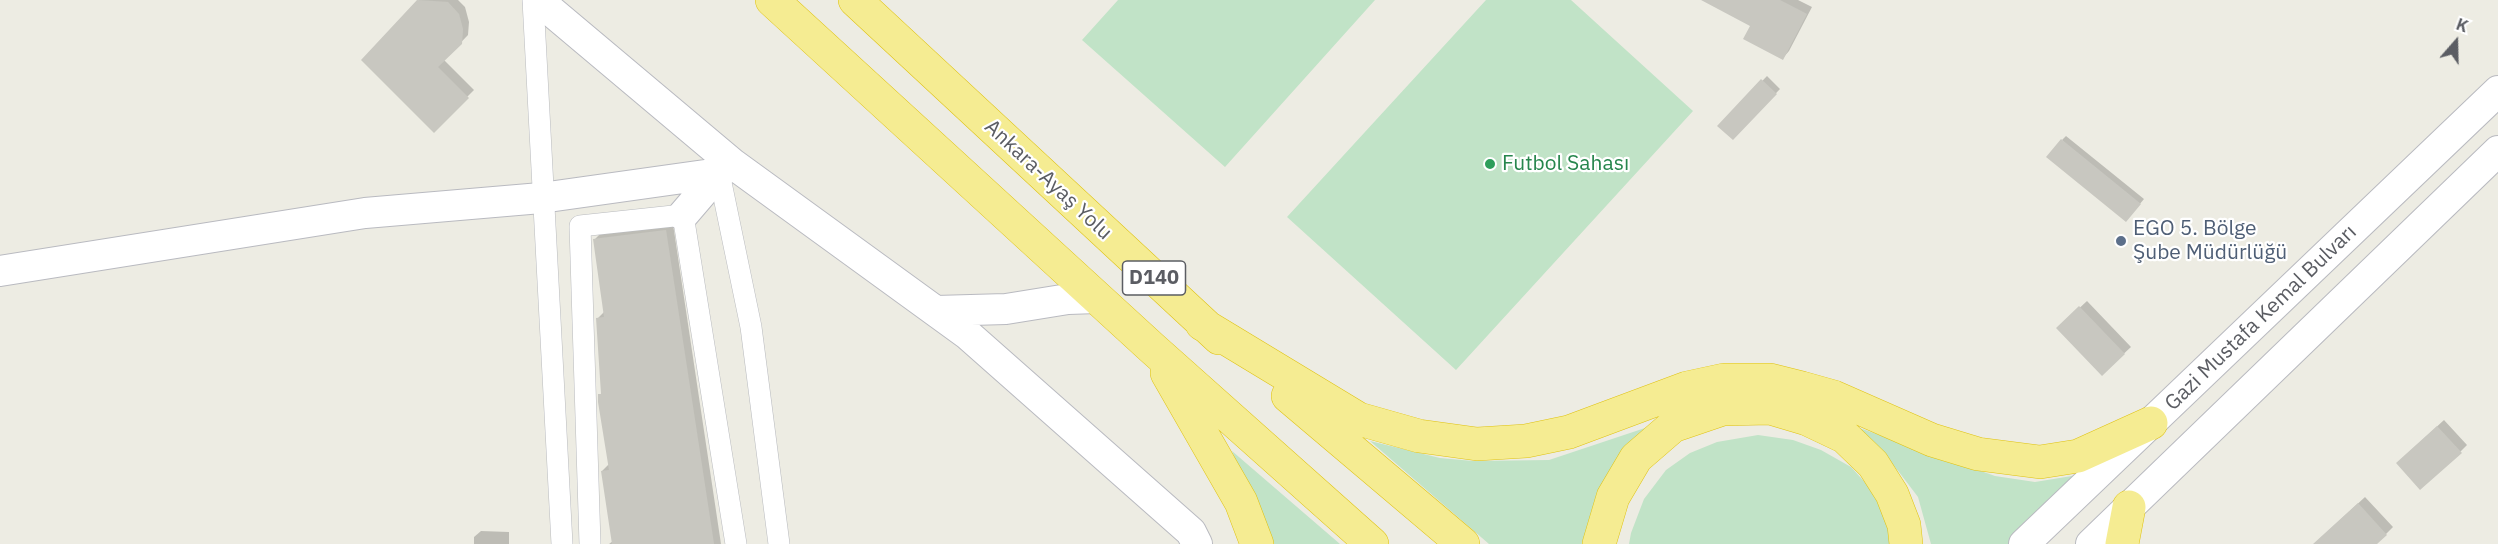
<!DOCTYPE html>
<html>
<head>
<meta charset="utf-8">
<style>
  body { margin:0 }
  #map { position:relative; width:2498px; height:544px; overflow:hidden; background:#edece3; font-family:"IBM Plex Sans",sans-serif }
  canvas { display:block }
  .north { position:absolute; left:2426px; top:12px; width:60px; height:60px; -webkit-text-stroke:4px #fff; paint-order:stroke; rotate:20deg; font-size:16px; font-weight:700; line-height:24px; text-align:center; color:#5b5d63 }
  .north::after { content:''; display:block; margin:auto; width:21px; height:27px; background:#5b5d63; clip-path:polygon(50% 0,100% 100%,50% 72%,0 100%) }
</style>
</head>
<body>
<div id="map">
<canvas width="2498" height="544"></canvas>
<div class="north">K</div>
</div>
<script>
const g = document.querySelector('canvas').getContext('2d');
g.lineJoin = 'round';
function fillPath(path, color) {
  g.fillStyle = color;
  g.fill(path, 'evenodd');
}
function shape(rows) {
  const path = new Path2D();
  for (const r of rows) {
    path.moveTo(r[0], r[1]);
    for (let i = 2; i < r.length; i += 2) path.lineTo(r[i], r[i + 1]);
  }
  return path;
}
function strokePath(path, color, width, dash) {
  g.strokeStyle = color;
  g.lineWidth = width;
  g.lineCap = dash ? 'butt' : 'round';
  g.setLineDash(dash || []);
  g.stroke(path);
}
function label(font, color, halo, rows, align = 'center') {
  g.font = font + ' "IBM Plex Sans",sans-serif';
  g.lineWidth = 4.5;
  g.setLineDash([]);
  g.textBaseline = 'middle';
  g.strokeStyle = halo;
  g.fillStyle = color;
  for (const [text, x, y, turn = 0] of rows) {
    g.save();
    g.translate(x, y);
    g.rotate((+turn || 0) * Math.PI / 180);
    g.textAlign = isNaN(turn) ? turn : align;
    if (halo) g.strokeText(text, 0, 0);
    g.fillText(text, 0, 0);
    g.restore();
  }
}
fillPath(shape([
  [1118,0,1375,0,1225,167,1082,40],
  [1486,0,1571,0,1693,111,1456,370,1287,217],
  [1820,414,1995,476,2035,482,2084,474,2012,544,1931,544,1918,497,1899,472,1877,447],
  [1648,427,1671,428,1592,544,1489,544,1370,441,1440,458,1473,461,1549,460],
  [1758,435,1793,440,1821,450,1851,467,1871,489,1888,517,1896,544,1629,544,1631,533,1644,499,1666,470,1690,453,1717,442],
  [1232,451,1340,544,1269,544]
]), '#c1e3c7');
fillPath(shape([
  [419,0,458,0,465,7,469,22,468,35,444,60,474,90,434,130,363,60],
  [1704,0,1798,0,1812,7,1789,51,1783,58,1752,25],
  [1767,76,1780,89,1733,138,1719,126],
  [2066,136,2144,199,2130,216,2062,140],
  [673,224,721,544,609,544,613,541,602,471,609,464,600,395,602,392,597,319,604,312,595,239,601,233],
  [2087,301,2131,347,2102,374,2058,328],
  [2444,420,2467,445,2460,452,2404,457],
  [2365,497,2393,527,2386,534,2375,544,2314,544],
  [481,531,509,532,509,544,474,544,474,537]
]), '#0003');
fillPath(shape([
  [417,0,448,2,459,14,463,29,462,44,438,67,469,98,434,133,361,60],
  [1701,0,1780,0,1807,14,1783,60,1743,39,1750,26],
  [1761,79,1777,94,1733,140,1717,126],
  [2061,139,2141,204,2126,222,2046,157],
  [666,230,714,544,612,544,601,471,609,470,598,402,598,394,601,394,596,318,604,317,593,239],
  [2079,306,2125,354,2102,376,2056,328],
  [2437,426,2462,453,2420,490,2396,463],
  [2358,503,2387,535,2377,544,2313,544]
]), '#c8c7c0');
const street = shape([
  [533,0,562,544],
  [719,173,751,327,779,544],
  [590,544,580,226,683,215,736,544]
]);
const secondary = shape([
  [538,0,733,164],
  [683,215,719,173],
  [0,271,365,213,541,198,719,173,733,164,967,334,1191,532,1197,544],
  [936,311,1006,309,1068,299,1097,298],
  [2024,544,2498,91],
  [2091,544,2498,151]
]);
const highway = shape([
  [772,0,1152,348,1372,544],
  [855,0,1219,338],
  [1202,324,1359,419,1419,436,1477,444,1526,441,1569,432,1687,388,1724,380,1770,380,1802,388,1834,397,1932,440,1978,454,2040,462,2078,456,2151,423],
  [1167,373,1241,502,1257,544],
  [1288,396,1463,544],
  [1599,544,1613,497,1636,458,1673,426,1723,409,1770,408,1807,419,1845,437,1873,464,1892,494,1904,525,1906,544],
  [2122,544,2129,507]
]);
strokePath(street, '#b8babe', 22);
strokePath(secondary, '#b9bac0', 32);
strokePath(highway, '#dfc211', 34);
strokePath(street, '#fff', 21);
strokePath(secondary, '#fff', 30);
strokePath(highway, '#f5ec92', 33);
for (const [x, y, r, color] of [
  [1490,164,6,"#2e9e5b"],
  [2121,241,6,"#5c6f8a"]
]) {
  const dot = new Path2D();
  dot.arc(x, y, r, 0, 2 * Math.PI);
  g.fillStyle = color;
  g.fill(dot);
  strokePath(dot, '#fff', 2);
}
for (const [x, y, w] of [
  [1154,278,63]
]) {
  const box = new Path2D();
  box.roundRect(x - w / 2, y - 17, w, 34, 4.5);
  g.fillStyle = '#fff';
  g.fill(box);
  strokePath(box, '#5b5d63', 1.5);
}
label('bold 20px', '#5b5d63', null, [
  ["D140",1154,278]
]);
label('21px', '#27864d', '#fff', [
  ["Futbol Sahası",1502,164]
], 'left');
label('21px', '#5b5d63', '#fff', [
  ["Ankara-Ayaş Yolu",1048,180,43],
  ["Gazi Mustafa Kemal Bulvarı",2261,318,-44]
]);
label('21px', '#4e5e75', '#fff', [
  ["EGO 5. Bölge",2133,229],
  ["Şube Müdürlüğü",2133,253]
], 'left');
</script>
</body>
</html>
